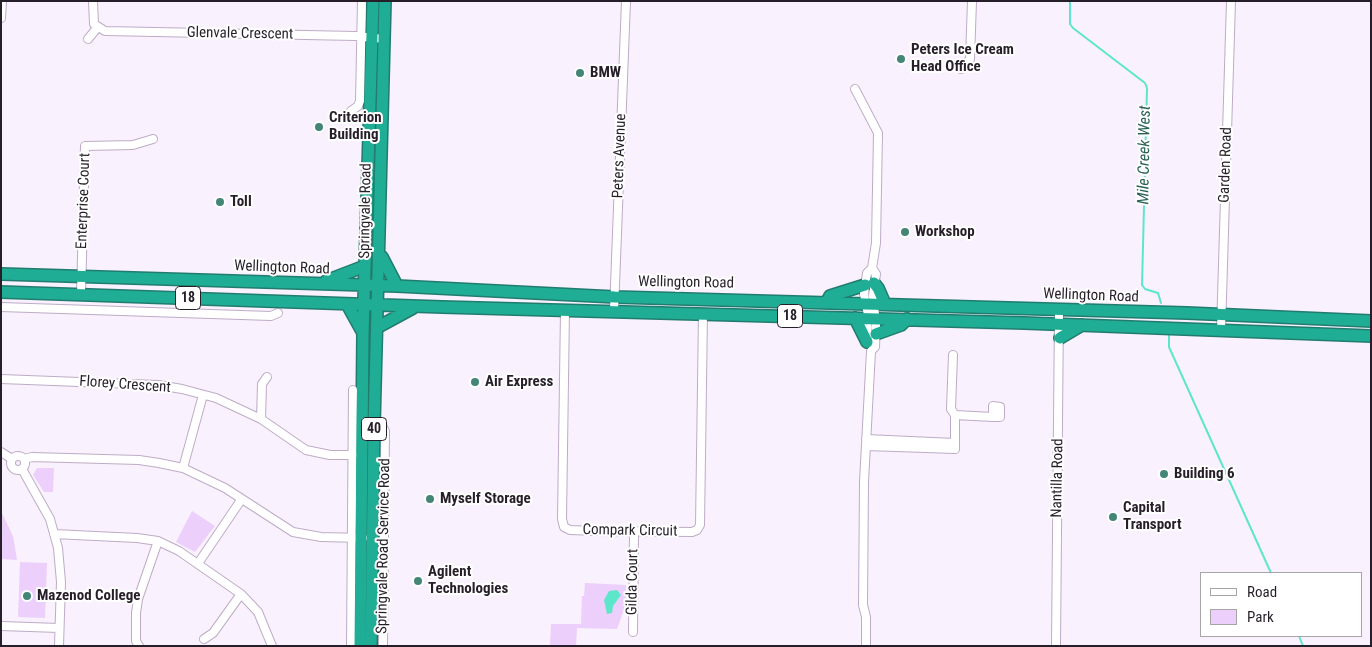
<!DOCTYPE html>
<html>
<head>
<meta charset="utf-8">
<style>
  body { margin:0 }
  #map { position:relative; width:1372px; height:647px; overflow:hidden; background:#f9f1fd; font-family:"Roboto Condensed",sans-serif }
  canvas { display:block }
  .frame { position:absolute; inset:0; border:2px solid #261f29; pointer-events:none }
  .legend { position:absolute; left:1200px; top:572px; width:162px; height:65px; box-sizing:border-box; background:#fff; border:1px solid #a8a5a9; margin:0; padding:6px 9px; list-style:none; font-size:15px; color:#261f29 }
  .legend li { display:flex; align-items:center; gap:10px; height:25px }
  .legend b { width:25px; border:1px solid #a8a5a9 }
</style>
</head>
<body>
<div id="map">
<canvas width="1372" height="647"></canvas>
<div class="frame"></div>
<ul class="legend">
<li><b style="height:6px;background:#fff"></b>Road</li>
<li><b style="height:14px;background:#edcffb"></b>Park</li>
</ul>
</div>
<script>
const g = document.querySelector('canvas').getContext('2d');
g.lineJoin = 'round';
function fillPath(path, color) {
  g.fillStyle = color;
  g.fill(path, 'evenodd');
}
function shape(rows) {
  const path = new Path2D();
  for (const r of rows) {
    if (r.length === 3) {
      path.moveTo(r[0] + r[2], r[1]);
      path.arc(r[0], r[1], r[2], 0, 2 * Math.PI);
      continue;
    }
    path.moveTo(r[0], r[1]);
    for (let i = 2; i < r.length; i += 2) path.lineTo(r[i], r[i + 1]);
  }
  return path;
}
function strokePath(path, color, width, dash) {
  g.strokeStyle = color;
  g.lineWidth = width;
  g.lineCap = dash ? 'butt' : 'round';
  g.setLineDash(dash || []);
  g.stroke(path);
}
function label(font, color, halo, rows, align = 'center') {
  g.font = font + ' "Roboto Condensed",sans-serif';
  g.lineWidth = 4;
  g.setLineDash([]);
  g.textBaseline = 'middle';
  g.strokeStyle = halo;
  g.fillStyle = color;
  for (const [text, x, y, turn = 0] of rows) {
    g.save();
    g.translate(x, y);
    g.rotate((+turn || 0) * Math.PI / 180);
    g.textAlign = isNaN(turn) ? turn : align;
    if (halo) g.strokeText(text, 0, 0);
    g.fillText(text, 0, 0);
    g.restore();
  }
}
fillPath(shape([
  [37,468,54,468,53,492,44,492,33,475],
  [1,511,13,536,17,560,1,559],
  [192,511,215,526,195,552,176,542],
  [20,562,47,563,45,618,18,617],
  [585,583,626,585,626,604,617,629,577,628,576,646,550,646,551,624,581,624,582,596,584,596]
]), '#edcffb');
fillPath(shape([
  [617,590,621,595,613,606,612,613,607,614,604,600,609,591]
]), '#5ee6ca');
strokePath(shape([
  [1070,1,1070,24,1073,28,1145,83,1147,88,1142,285,1145,289,1158,293,1161,303],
  [1169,335,1169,347,1271,573],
  [1299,636,1303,646]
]), '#5ee6ca', 2);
const minor = shape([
  [93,1,94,24,105,31,356,36,384,39],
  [1,18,2,1],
  [88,39,97,28],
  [961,69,970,59,972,1],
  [855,89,878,133,876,243,872,268,867,273,864,294,868,315,867,340],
  [351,111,358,106,360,101,362,1],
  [81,294,85,146,133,145,153,139],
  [1,307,271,316,278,313],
  [565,310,562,519,564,527,570,530,597,531,692,532,697,530,700,525,703,314],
  [614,311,626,1],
  [1221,330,1231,1],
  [1,379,158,385,182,389,216,398,261,419,306,450,330,455,353,455],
  [955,415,993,417,1000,417,1000,407,993,406,993,417],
  [261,419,262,384,267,377],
  [363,421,374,421,381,424,385,431,383,646],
  [866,439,955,443],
  [866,446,955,449,955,415,951,409,953,355],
  [1,452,12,459],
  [18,463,7],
  [24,459,32,457,139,460,159,463,183,468,225,488,293,532,321,537,363,538],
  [183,468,203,395],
  [22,469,50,519,58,548,61,582,59,646],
  [54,534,137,538,158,541,179,551,241,594,258,612,272,646],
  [199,562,241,500],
  [1,626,59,628],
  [633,632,634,532],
  [204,639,213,633,241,594],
  [139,646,136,641,136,613,138,599,158,541],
  [351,646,353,390],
  [866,646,866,617,863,605,864,482,871,351,875,347,876,324,873,296,876,274,872,268],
  [1056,646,1059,310]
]);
const highway = shape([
  [382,257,397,286],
  [1,274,397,286,615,297,1187,313,1371,321],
  [326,281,365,266],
  [874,283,878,288,885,304],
  [1,292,442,307,1024,323,1371,336],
  [827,302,830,296,865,285],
  [347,304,362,331],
  [855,318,867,342],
  [378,327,413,308],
  [876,334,901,325,907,319],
  [1060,338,1082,325],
  [360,646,363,333,373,1],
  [371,646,374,426,385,1]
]);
strokePath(minor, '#beacc7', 10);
strokePath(highway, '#217c6f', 14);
strokePath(minor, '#fff', 8);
strokePath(highway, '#1fae95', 11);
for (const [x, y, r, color] of [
  [901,59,5,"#438576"],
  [580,73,5,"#438576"],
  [319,127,5,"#438576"],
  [220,202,5,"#438576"],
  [905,232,5,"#438576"],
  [475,382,5,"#438576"],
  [1164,474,5,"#438576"],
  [430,499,5,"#438576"],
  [1113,517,5,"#438576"],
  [418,581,5,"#438576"],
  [27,596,5,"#438576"]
]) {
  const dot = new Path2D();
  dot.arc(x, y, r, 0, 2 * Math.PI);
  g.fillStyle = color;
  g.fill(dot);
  strokePath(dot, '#fff', 2);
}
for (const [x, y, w] of [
  [188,298,25],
  [790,316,25],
  [374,429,25]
]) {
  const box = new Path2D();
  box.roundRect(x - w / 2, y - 11.5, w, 23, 4);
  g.fillStyle = '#fff';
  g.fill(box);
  strokePath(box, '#261f29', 1);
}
label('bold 14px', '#261f29', null, [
  ["18",188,298],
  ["18",790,316],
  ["40",374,429]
]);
label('15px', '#261f29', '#fff', [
  ["Glenvale Crescent",240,34,1],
  ["Peters Avenue",620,156,-88],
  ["Garden Road",1226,165,-88],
  ["Enterprise Court",84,201,-88],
  ["Springvale Road",366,211,-89],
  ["Wellington Road",282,268,2],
  ["Wellington Road",686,283,1],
  ["Wellington Road",1091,296,2],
  ["Florey Crescent",125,385,4],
  ["Nantilla Road",1058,478,-89],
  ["Compark Circuit",630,531,1],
  ["Springvale Road Service Road",384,546,-89],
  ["Gilda Court",633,582,-89]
]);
label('bold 15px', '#261f29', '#fff', [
  ["Peters Ice Cream",911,50],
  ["Head Office",911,67],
  ["BMW",590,73],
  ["Criterion",329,118],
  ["Building",329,135],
  ["Toll",230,202],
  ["Workshop",915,232],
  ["Air Express",485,382],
  ["Building 6",1174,474],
  ["Myself Storage",440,499],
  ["Capital",1123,508],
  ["Transport",1123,525],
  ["Agilent",428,572],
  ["Technologies",428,589],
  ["Mazenod College",37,596]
], 'left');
label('italic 16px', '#2a6255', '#fff', [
  ["Mile Creek West",1145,155,-89]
]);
</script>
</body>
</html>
